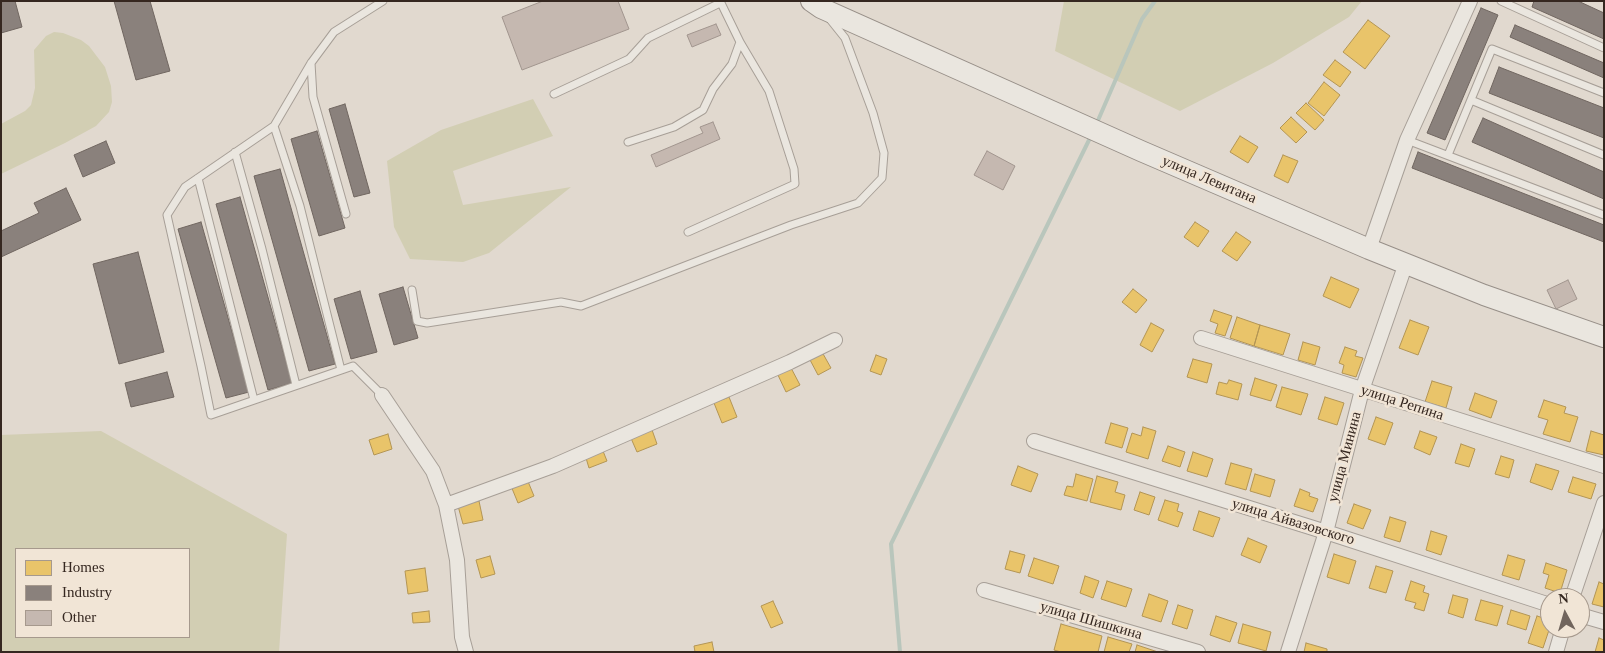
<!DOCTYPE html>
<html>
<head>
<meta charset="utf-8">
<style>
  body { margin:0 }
  #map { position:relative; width:1605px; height:653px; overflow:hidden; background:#e1d9cf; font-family:Georgia,serif }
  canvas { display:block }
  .frame { position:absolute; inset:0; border:2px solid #352720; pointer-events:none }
  .legend { position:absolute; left:15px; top:548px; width:175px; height:90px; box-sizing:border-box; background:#f1e5d6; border:1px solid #a6998d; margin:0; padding:6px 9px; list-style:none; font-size:15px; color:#352720 }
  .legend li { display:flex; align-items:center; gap:10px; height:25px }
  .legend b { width:25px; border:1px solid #a6998d }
  .north { position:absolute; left:1540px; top:588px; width:50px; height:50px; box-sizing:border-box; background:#f1e5d6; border:1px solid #a6998d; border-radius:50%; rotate:354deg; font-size:14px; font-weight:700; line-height:20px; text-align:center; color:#352720 }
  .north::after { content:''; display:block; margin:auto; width:18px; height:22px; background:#71655d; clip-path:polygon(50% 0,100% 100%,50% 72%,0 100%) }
</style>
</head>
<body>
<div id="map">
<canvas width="1605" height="653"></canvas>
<div class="frame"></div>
<ul class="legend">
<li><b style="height:14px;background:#e9c46a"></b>Homes</li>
<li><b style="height:14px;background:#8a817c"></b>Industry</li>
<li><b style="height:14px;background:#c5b8b0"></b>Other</li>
</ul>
<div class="north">N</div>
</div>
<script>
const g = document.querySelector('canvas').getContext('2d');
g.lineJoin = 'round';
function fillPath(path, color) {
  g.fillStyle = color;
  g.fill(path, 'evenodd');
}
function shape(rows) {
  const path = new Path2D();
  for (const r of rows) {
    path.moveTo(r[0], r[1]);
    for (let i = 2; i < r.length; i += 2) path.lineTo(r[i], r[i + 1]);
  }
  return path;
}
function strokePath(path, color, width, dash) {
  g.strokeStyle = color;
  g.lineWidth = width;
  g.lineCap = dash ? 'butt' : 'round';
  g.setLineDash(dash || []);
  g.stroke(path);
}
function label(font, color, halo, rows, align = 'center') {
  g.font = font + ' Georgia,serif';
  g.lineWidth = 5;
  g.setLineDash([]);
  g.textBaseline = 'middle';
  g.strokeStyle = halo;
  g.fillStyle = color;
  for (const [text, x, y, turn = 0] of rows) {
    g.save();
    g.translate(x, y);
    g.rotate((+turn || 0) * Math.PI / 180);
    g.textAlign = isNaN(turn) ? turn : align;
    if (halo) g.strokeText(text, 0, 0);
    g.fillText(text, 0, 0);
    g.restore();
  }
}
fillPath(shape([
  [1064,1,1362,1,1349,17,1273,63,1180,111,1055,51],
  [54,32,63,33,81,40,89,46,105,67,111,86,112,102,109,112,96,126,65,143,1,174,1,124,25,111,31,105,35,88,34,50,46,36],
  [533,99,553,136,453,171,463,205,571,187,489,253,463,262,410,259,394,227,387,161,441,130],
  [101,431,287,534,279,652,1,652,1,435],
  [189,549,189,637,16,637,16,549]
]), '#d2ceb3');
const homes = shape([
  [1368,20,1390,36,1365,69,1343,52,1368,20],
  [1335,60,1351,72,1340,87,1323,75,1335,60],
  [1324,82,1340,95,1324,116,1308,103,1324,82],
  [1306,103,1324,120,1315,130,1296,113,1306,103],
  [1291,117,1307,132,1296,143,1280,128,1291,117],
  [1240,136,1258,147,1248,163,1230,152,1240,136],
  [1283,155,1298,161,1288,183,1274,176,1283,155],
  [1195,222,1209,231,1198,247,1184,237,1195,222],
  [1236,232,1251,242,1237,261,1222,251,1236,232],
  [1331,277,1359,289,1350,308,1323,296,1331,277],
  [1133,289,1147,300,1136,313,1122,302,1133,289],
  [1214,310,1232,316,1225,336,1215,333,1218,324,1210,321,1214,310],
  [1237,317,1260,325,1254,346,1230,338,1237,317],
  [1410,320,1429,327,1418,355,1399,348,1410,320],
  [1151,323,1164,330,1152,352,1140,345,1151,323],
  [1260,325,1290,334,1283,355,1254,346,1260,325],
  [1303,342,1320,347,1315,365,1298,360,1303,342],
  [1345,347,1357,351,1355,356,1363,358,1356,377,1342,373,1344,365,1339,363,1345,347],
  [822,352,831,368,818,375,809,358,822,352],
  [876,355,887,359,881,375,870,371,876,355],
  [1193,359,1212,364,1207,383,1187,377,1193,359],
  [790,366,800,385,786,392,777,373,790,366],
  [1255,378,1277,385,1271,401,1250,395,1255,378],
  [1229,380,1242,384,1238,400,1216,394,1219,382,1227,384,1229,380],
  [1432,381,1452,387,1446,408,1425,402,1432,381],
  [1282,387,1308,394,1301,415,1276,407,1282,387],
  [1475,393,1497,401,1491,418,1469,410,1475,393],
  [729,397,737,417,722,423,714,403,729,397],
  [1325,397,1344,403,1337,425,1318,419,1325,397],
  [1544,400,1566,407,1564,413,1578,417,1570,442,1543,434,1548,420,1538,417,1544,400],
  [1376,417,1393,423,1385,445,1368,439,1376,417],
  [1111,423,1128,428,1122,448,1105,443,1111,423],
  [651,427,657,444,637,452,630,436,651,427],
  [1143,427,1156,431,1148,459,1126,452,1132,433,1141,436,1143,427],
  [1420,431,1437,437,1430,455,1414,448,1420,431],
  [1591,431,1604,435,1604,455,1586,451,1591,431],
  [388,434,392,449,374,455,369,440,388,434],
  [1461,444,1475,449,1469,467,1455,463,1461,444],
  [1168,446,1185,452,1180,467,1162,461,1168,446],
  [603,451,607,461,589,468,586,458,603,451],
  [1193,452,1213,459,1207,477,1187,471,1193,452],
  [1501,456,1514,460,1509,478,1495,474,1501,456],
  [1231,463,1252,469,1246,490,1225,484,1231,463],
  [1536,464,1559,471,1552,490,1530,482,1536,464],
  [1018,466,1038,474,1031,492,1011,485,1018,466],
  [1076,474,1093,479,1087,501,1064,495,1067,486,1073,487,1076,474],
  [1255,474,1275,480,1270,497,1250,491,1255,474],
  [1097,476,1118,482,1115,492,1125,495,1121,510,1090,502,1097,476],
  [1573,477,1596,484,1591,499,1568,492,1573,477],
  [527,479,534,496,518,503,511,486,527,479],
  [1300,489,1310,493,1309,496,1318,499,1313,512,1294,506,1300,489],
  [1140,492,1155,497,1149,515,1134,510,1140,492],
  [1165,500,1179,504,1177,511,1183,513,1178,527,1158,520,1165,500],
  [479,501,483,520,463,524,458,506,479,501],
  [1354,504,1371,510,1363,529,1347,523,1354,504],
  [1199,511,1220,518,1213,537,1193,530,1199,511],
  [1390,517,1406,522,1400,542,1384,537,1390,517],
  [1431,531,1447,536,1441,555,1426,550,1431,531],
  [1248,538,1267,546,1260,563,1241,555,1248,538],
  [1010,551,1025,555,1020,573,1005,569,1010,551],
  [1334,554,1356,561,1349,584,1327,577,1334,554],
  [1508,555,1525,560,1519,580,1502,575,1508,555],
  [490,556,495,574,481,578,476,560,490,556],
  [1034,558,1059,566,1053,584,1028,576,1034,558],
  [1546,563,1567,570,1560,593,1545,588,1549,575,1543,573,1546,563],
  [1376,566,1393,571,1386,593,1369,588,1376,566],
  [425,568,428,591,408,594,405,571,425,568],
  [1085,576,1099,581,1093,598,1080,593,1085,576],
  [1107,581,1132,589,1126,607,1101,599,1107,581],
  [1411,581,1425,586,1423,592,1429,594,1424,611,1414,608,1416,603,1405,600,1411,581],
  [1599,582,1604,584,1604,607,1592,604,1599,582],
  [1149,594,1168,601,1161,622,1142,616,1149,594],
  [1453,595,1468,599,1463,618,1448,613,1453,595],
  [1481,600,1503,606,1497,626,1475,620,1481,600],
  [773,601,783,623,771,628,761,606,773,601],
  [1178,605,1193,610,1187,629,1172,624,1178,605],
  [1511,610,1530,616,1526,630,1507,624,1511,610],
  [429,611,430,622,413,623,412,613,429,611],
  [1216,616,1237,623,1230,642,1210,635,1216,616],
  [1537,616,1550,620,1550,627,1543,648,1528,643,1537,616],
  [1061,624,1102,636,1098,652,1061,652,1054,650,1061,624],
  [1243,624,1271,632,1266,651,1238,643,1243,624],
  [1108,637,1132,644,1129,652,1104,652,1108,637],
  [1599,638,1604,640,1604,652,1595,652,1599,638],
  [712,642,714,652,695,652,694,646,712,642],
  [1306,643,1327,649,1327,652,1304,652,1306,643],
  [1137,645,1158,652,1135,652,1137,645]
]);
fillPath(homes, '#e9c46a');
strokePath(homes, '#b39554', 1);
const industry = shape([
  [1,1,15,1,22,27,1,33,1,1],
  [114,1,150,1,170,71,136,80,114,1],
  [1534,1,1578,1,1604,13,1604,39,1532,7,1534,1],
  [1481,8,1498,15,1445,140,1427,133,1481,8],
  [1515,25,1604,63,1604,78,1510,37,1515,25],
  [1499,67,1604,108,1604,138,1489,93,1499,67],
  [345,104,370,193,354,197,329,109,345,104],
  [1483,118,1604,172,1604,199,1472,142,1483,118],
  [317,131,345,228,319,236,291,139,317,131],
  [106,141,115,163,83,177,74,155,106,141],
  [1418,152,1604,225,1604,242,1412,168,1418,152],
  [280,169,335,364,309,371,254,176,280,169],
  [66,188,81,220,1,257,1,231,39,213,34,203,66,188],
  [240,197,292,383,268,390,216,204,240,197],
  [201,222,249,392,226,398,178,229,201,222],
  [138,252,164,352,119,364,93,264,138,252],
  [403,287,418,338,394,345,379,294,403,287],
  [360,291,377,352,351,359,334,299,360,291],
  [167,372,174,397,131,407,125,383,167,372]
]);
fillPath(industry, '#8a817c');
strokePath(industry, '#706660', 1);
strokePath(shape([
  [1096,125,1142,19,1155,1],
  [900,652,891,544,1091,136]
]), '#b9c6bc', 4);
const building = shape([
  [543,1,618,1,629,29,522,70,502,17,543,1],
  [716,24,721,35,692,47,687,35,716,24],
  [713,122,720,139,656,167,651,155,703,133,700,127,713,122],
  [987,151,1015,166,1003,190,974,175,987,151],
  [1568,280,1577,299,1556,309,1547,290,1568,280]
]);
fillPath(building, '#c5b8b0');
strokePath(building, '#a1958e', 1);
const service = shape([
  [1501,1,1604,48],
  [311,63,313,97,346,214],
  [554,94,629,59,648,38,720,3],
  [1471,100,1604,155],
  [274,126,300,206,341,370],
  [1407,140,1604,215],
  [628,142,674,127,703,110,713,89,732,64,740,42],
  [235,152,262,249,296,385],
  [1448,155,1492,49,1604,93],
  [198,178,254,400],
  [688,232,795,184,794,169,769,91,740,42,720,1],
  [412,290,417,321,427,323,561,302,581,306,791,225,858,203,882,178,884,153,873,113,845,38,829,18],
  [382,395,353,366,211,415,201,366,167,215,185,187,274,126,311,63,334,32,383,1]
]);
const minor = shape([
  [1369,249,1407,140,1470,1],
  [1201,338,1604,466],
  [382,395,433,471,446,505,457,560,462,637,466,652],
  [1034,441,1326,532,1550,605],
  [446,505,553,466,790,362,835,340],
  [984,590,1198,652],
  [1572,598,1604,503],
  [1580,615,1604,622],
  [1288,652,1326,532,1362,390,1406,263],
  [1556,652,1563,628]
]);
const secondary = shape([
  [811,1,821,8,1141,151,1369,249,1484,295,1604,337]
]);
strokePath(service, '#a79f97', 9);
strokePath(minor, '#a79f97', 16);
strokePath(secondary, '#978f88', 22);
strokePath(service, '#eae6df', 7);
strokePath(minor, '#eae6df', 14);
strokePath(secondary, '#eae6df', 20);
label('15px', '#352720', '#f1e5d6', [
  ["улица Левитана",1209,180,23],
  ["улица Репина",1402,403,18],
  ["улица Минина",1345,457,-75],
  ["улица Айвазовского",1293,522,17],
  ["улица Шишкина",1091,621,16]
]);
</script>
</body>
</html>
